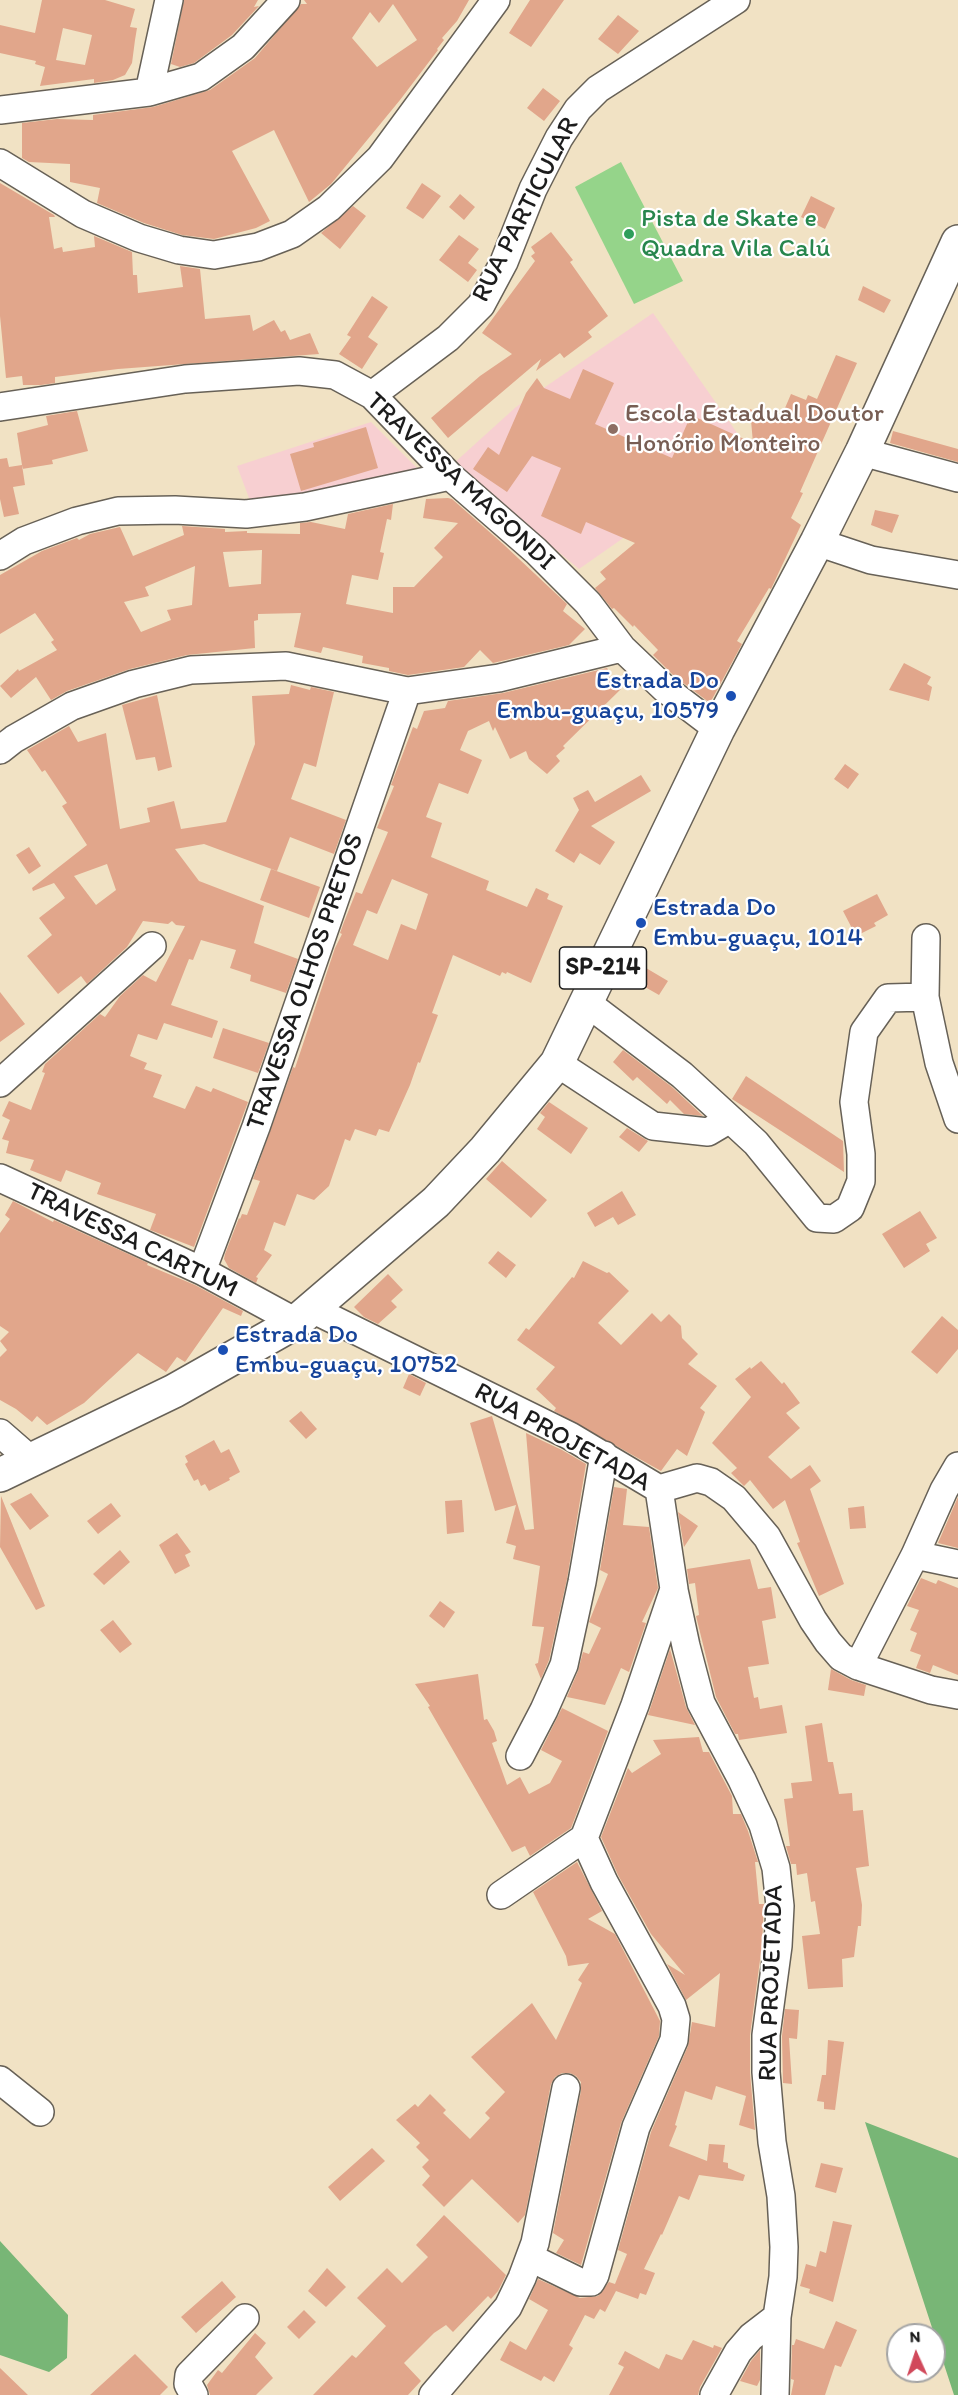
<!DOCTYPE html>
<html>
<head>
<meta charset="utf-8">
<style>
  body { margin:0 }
  #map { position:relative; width:958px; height:2395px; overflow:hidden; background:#f1e2c4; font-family:Itim,sans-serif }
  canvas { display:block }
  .north { position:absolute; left:886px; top:2323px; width:60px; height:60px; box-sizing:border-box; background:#fff; border:2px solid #a4a4a4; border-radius:50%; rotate:357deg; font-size:16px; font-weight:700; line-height:24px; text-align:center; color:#1c1c1c }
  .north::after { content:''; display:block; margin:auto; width:21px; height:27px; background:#d1495b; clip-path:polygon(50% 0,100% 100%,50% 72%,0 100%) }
</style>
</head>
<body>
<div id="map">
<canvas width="958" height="2395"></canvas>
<div class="north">N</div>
</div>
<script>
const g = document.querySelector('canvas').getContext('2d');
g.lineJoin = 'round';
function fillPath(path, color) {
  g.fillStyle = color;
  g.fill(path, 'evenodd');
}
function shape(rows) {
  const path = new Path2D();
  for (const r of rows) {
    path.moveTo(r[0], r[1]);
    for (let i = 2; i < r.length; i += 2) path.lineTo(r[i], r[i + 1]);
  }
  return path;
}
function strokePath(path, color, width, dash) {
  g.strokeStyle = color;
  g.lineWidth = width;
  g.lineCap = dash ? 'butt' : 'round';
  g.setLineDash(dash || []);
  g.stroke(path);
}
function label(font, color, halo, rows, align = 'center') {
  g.font = font + ' Itim,sans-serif';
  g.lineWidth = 4.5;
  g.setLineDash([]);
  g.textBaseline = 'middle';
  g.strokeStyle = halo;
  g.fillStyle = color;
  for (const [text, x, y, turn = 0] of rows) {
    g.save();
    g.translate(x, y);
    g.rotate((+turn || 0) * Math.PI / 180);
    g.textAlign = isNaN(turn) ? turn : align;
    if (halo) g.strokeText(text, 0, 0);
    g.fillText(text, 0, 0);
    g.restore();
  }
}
fillPath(shape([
  [653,313,749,450,579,569,453,464,516,407],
  [371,422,417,468,252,506,237,466]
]), '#f7cfd1');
fillPath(shape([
  [621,162,683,281,634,304,575,187]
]), '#95d48a');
fillPath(shape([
  [865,2122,958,2158,958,2395,954,2395],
  [0,2241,68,2315,67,2358,49,2372,0,2355]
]), '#78b676');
fillPath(shape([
  [42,0,105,0,135,9,130,27,137,28,135,40,132,63,125,75,113,80,94,83,94,79,40,86,45,67,35,64,36,61,0,53,0,25,35,33],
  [63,28,92,35,85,65,56,60],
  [184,0,258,0,254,7,259,6,232,35,194,63,180,67,171,64],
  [304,0,469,0,457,21,442,38,444,40,437,49,438,50,400,100,331,184,309,202,274,130,232,151,270,221,256,228,214,239,182,235,144,223,97,203,100,188,70,182,70,164,29,162,22,158,22,123,57,119,93,120,93,115,153,107,210,90,255,58,301,4,307,4],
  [393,4,417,40,377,67,352,38,370,12,379,23],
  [530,0,564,0,531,47,509,33],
  [618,15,639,31,618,54,598,39],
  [543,88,560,101,544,121,527,108],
  [0,183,54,215,55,217,49,217,54,249,62,247,63,252,95,247,94,236,132,252,133,275,137,275,138,293,183,287,180,266,200,269,205,319,250,315,253,331,274,320,281,332,285,330,290,340,310,333,319,354,118,369,55,377,55,383,41,385,23,385,22,376,6,378,0,316],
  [422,183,441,196,423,219,406,208],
  [460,194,475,207,464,220,449,207],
  [811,196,835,208,825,229,801,217],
  [353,206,366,216,340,249,321,233],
  [551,232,573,260,570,262,608,316,588,332,592,337,564,358,560,353,536,371,541,359,448,438,431,418,480,376,512,354,482,333,535,261,531,256,535,253,531,247],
  [459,235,479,249,468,263,477,270,468,282,439,260],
  [863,286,891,300,884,313,858,300],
  [372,296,388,307,368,337,378,344,362,369,339,354,351,337,347,335],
  [836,355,857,363,800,492,803,493,791,518,801,525,771,589,769,588,737,641,742,644,710,703,674,676,653,655,658,650,634,625,633,627,614,608,612,609,595,588,606,579,600,572,635,543,586,522,581,534,541,516,561,468,532,456,507,492,473,469,488,447,499,455,526,393,537,378,544,388,570,399,583,369,614,383,595,424,672,458,691,415,753,443,750,409,779,422,791,394,806,400,808,395,817,399],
  [77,411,88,451,52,460,53,464,22,469,22,465,25,485,13,487,19,514,4,517,0,499,0,459,7,458,9,467,22,465,17,433,48,425,46,416],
  [366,427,378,468,301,491,290,454,314,447,313,443],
  [893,431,958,449,958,462,890,443],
  [448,498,452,499,502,543,567,604,563,611,585,629,569,645,493,663,480,650,464,667,408,675,389,671,389,668,362,663,363,656,323,647,321,653,294,647,301,613,258,614,258,620,254,621,255,648,187,655,130,669,67,691,51,700,36,677,11,698,0,686,18,669,19,671,57,650,51,642,54,640,35,613,0,634,0,575,42,551,77,538,79,540,90,534,120,527,133,556,184,535,182,526,225,529,225,532,247,531,247,533,300,534,300,523,311,522,345,529,348,514,393,504,391,520,387,519,380,552,384,553,378,580,352,575,346,604,393,613,393,587,414,587,443,557,434,548,458,523,423,518,426,499],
  [262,550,261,584,229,587,223,552],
  [195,566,192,605,167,610,171,620,141,632,124,602,149,596,145,587],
  [875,510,899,515,892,533,871,525],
  [904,663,931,677,927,684,932,687,929,701,889,690],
  [607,668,610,673,607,675,621,689,563,746,565,748,556,756,560,761,547,774,529,759,526,751,510,759,495,727,493,731,489,721,468,731,460,750,482,760,468,794,439,783,426,817,442,823,431,857,489,881,486,890,527,907,536,888,549,894,547,899,563,906,531,983,507,972,506,974,502,972,500,976,453,955,432,1013,438,1015,420,1063,418,1062,410,1085,389,1132,379,1129,376,1136,355,1129,350,1141,345,1139,329,1186,314,1200,297,1194,285,1226,274,1222,264,1250,272,1255,256,1277,258,1278,256,1283,229,1268,224,1259,225,1254,239,1218,240,1219,242,1214,247,1215,260,1181,253,1179,293,1067,295,1068,335,948,342,934,340,933,344,922,356,892,362,894,388,832,377,828,394,786,391,785,413,727,417,729,424,711,445,708,448,701,503,693],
  [392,879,428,894,416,930,401,924,388,960,353,945,367,910,377,914],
  [291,685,310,690,311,687,334,692,316,767,304,763,291,799,346,820,334,854,290,837,277,871,204,844,175,849,199,881,264,906,254,943,298,959,286,993,250,981,251,975,230,968,236,950,201,940,193,960,189,959,171,1005,218,1021,212,1038,164,1023,157,1040,138,1034,130,1056,147,1063,144,1069,162,1075,153,1097,185,1109,196,1086,211,1092,213,1088,248,1102,194,1247,150,1230,156,1214,97,1194,101,1183,66,1170,61,1182,30,1170,34,1160,6,1153,9,1141,2,1139,10,1120,2,1116,9,1101,31,1110,45,1073,42,1072,45,1064,100,1014,105,1017,120,996,143,975,156,982,185,926,176,925,172,921,168,924,143,921,127,947,87,984,81,976,58,994,27,956,52,935,39,918,65,898,54,883,33,891,32,888,87,845,62,806,67,803,45,770,42,772,27,750,69,726,78,742,106,733,120,829,150,822,147,808,174,801,181,829,226,822,255,744,252,696,289,694],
  [107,864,116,890,96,905,74,876],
  [157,695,172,767,158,771,155,757,136,760,122,705],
  [845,764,859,774,848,789,834,779],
  [641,775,651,791,591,826,615,842,600,865,580,853,574,863,555,851,579,810,573,798,588,790,595,802],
  [29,847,41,866,29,874,16,855],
  [271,869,320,887,309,918,260,900],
  [877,894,888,915,874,923,876,926,856,936,843,911],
  [646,968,668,981,659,995,638,983],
  [0,992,25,1024,0,1042],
  [223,1028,269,1043,258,1073,213,1058],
  [623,1050,672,1087,703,1116,684,1114,670,1100,667,1104,637,1077,633,1081,613,1062],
  [746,1076,843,1141,844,1172,732,1099],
  [549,1102,588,1128,571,1154,537,1129,545,1117,540,1113],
  [627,1128,648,1141,639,1152,619,1137],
  [502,1161,547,1200,531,1218,486,1179],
  [622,1191,636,1215,618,1225,613,1217,595,1227,587,1213],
  [13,1201,53,1222,54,1220,148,1263,147,1265,195,1285,243,1311,241,1316,223,1308,185,1362,177,1357,166,1372,138,1353,84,1403,47,1425,37,1416,32,1422,16,1409,0,1400,0,1357,7,1350,0,1341,9,1332,0,1326,0,1233,10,1219,5,1215],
  [920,1211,937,1238,926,1244,930,1251,904,1268,882,1234],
  [498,1251,516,1265,506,1278,488,1263],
  [583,1261,607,1273,609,1272,629,1291,598,1323,621,1345,652,1313,661,1322,669,1314,681,1326,682,1338,698,1354,688,1364,717,1386,700,1408,705,1412,687,1456,677,1449,661,1471,554,1411,556,1408,536,1389,555,1367,517,1340,526,1328,529,1330,572,1277,574,1278],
  [388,1274,403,1290,391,1301,397,1307,378,1324,364,1317,354,1307],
  [942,1316,958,1330,958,1349,937,1374,911,1352],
  [761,1361,782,1384,784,1382,800,1403,786,1413,800,1428,768,1457,791,1479,810,1465,821,1481,810,1489,844,1584,819,1596,797,1543,800,1542,785,1500,773,1509,750,1480,744,1486,731,1473,737,1468,712,1443,751,1397,735,1379,750,1367,751,1369],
  [409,1374,426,1383,420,1396,403,1388],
  [301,1411,317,1429,306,1439,289,1421],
  [492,1416,525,1530,534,1529,526,1433,562,1450,586,1464,567,1579,549,1660,541,1679,535,1664,538,1663,544,1627,532,1626,540,1566,513,1559,516,1546,506,1543,516,1505,495,1511,470,1423],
  [214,1440,221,1453,229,1449,240,1472,229,1478,230,1480,209,1491,205,1484,201,1486,198,1479,194,1481,185,1464,188,1462,185,1456],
  [614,1487,627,1489,623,1525,649,1527,658,1588,642,1622,646,1623,629,1672,621,1668,605,1705,567,1697,578,1671,583,1652,589,1654,601,1628,589,1622,608,1574,600,1570],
  [31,1493,49,1516,30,1530,10,1504],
  [1,1496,45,1606,36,1610,0,1547],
  [958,1497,958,1548,938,1543],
  [462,1500,464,1532,447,1534,445,1501],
  [111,1503,121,1516,98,1534,87,1521],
  [864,1506,866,1528,850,1529,848,1508],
  [678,1512,698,1526,684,1547],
  [177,1533,191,1552,185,1555,190,1566,175,1574,159,1545],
  [120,1550,130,1562,104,1585,93,1574],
  [750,1559,758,1589,771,1587,776,1618,762,1621,769,1664,748,1667,754,1698,758,1697,760,1709,782,1705,787,1733,739,1740,738,1734,735,1734,716,1697,696,1616,699,1615,695,1583,689,1584,687,1569],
  [921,1578,936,1584,938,1580,958,1588,958,1675,933,1665,930,1673,916,1668,921,1655,910,1651,917,1633,910,1630,919,1610,907,1606],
  [440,1601,455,1612,444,1628,429,1616],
  [113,1620,132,1644,120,1653,100,1630],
  [670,1649,686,1707,695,1725,648,1715],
  [831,1669,851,1680,866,1685,864,1696,828,1690],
  [478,1674,484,1720,487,1719,494,1731,497,1741,492,1743,507,1785,520,1777,529,1794,550,1783,562,1761,541,1750,562,1708,608,1731,571,1828,530,1856,525,1846,512,1852,428,1707,430,1706,415,1684],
  [822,1723,828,1762,833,1762,839,1794,852,1793,853,1811,863,1810,869,1866,856,1868,862,1905,861,1926,858,1926,854,1957,842,1959,843,1987,808,1989,802,1936,820,1934,815,1901,811,1902,807,1873,797,1875,796,1864,791,1864,786,1846,790,1846,784,1799,793,1798,791,1783,812,1781,805,1726],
  [699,1737,703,1752,709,1752,732,1796,733,1814,741,1814,748,1831,758,1862,755,1862,759,1904,764,1904,762,1945,750,2035,750,2073,755,2130,739,2125,746,2096,716,2086,712,2100,685,2091,675,2125,677,2126,669,2146,707,2161,709,2144,725,2145,723,2162,728,2163,728,2168,745,2175,743,2181,699,2175,689,2200,679,2196,662,2235,661,2234,644,2269,655,2273,646,2295,640,2293,638,2299,616,2291,605,2312,600,2309,594,2319,585,2315,569,2345,573,2348,554,2382,544,2376,541,2381,500,2360,510,2341,526,2350,548,2310,529,2299,538,2279,580,2298,598,2296,609,2282,615,2284,627,2254,618,2250,651,2132,688,2046,692,2022,715,2027,720,1973,686,2000,667,1964,685,1975,651,1934,618,1875,601,1837,628,1768,632,1773,661,1754,653,1740],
  [577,1862,602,1911,588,1919,615,1934,660,2021,659,2036,621,2123,581,2265,556,2253,564,2240,553,2233,581,2091,581,2082,576,2076,570,2073,562,2073,555,2077,551,2084,525,2215,518,2223,472,2179,444,2207,422,2185,430,2176,422,2167,429,2160,416,2147,420,2143,396,2120,415,2104,418,2107,430,2094,446,2110,443,2113,470,2139,490,2118,485,2113,505,2092,471,2057,532,2003,556,2040,582,1983,578,1980,589,1963,568,1966,566,1956,533,1892],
  [785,2009,799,2010,797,2039,789,2038,792,2084,783,2083,782,2036],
  [828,2040,844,2042,835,2110,824,2109,824,2102,817,2101,822,2075,826,2075],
  [372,2148,385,2161,340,2201,328,2187],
  [821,2163,843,2168,836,2193,815,2187],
  [444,2215,506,2275,498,2291,491,2299,488,2296,453,2332,446,2325,434,2333,404,2363,421,2381,408,2395,313,2395,352,2355,356,2358,386,2326,357,2298,387,2268,402,2283,428,2257,416,2245],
  [833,2221,852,2225,833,2302,809,2293,810,2289,800,2286,806,2264,816,2267,820,2251,826,2253],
  [327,2268,346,2287,326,2307,308,2291],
  [222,2281,236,2297,196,2333,181,2317],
  [304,2310,316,2322,299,2339,287,2327],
  [836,2321,857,2330,841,2367,835,2365,825,2395,791,2395,794,2380,791,2379,792,2345,794,2345,796,2339,824,2349],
  [255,2333,266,2343,255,2357,273,2378,256,2395,210,2395,207,2385,218,2370,222,2373],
  [693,2340,713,2348,714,2345,722,2348,700,2387,698,2395,609,2395,624,2367,618,2364,625,2351,659,2369,666,2354,682,2360],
  [760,2350,760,2380,757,2386,740,2381,751,2361],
  [135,2354,168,2387,160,2395,90,2395],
  [0,2368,28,2395,0,2395]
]), '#e1a68b');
const minor = shape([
  [149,92,169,0],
  [0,110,149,92,201,77,243,47,286,0],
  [0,163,83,214,139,238,179,250,214,255,258,247,292,234,329,208,380,158,496,0],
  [372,395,448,338,481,305,504,262,533,189,559,138,578,109,598,89,736,0],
  [0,407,185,379,299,371,335,375,372,395,450,476,536,551,588,603,622,648,664,688,718,729],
  [862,452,958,478],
  [817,542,871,560,958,575],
  [0,556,24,541,77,521,118,511,175,510,246,514,305,507,450,476],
  [0,750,14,739,72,706,134,684,191,670,286,666,407,691,499,678,622,648],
  [926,938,925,997,939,1063,958,1119],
  [587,1003,682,1075,730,1119],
  [557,1063,653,1126,708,1132,730,1119,756,1143,817,1218,834,1219,850,1208,861,1181,861,1154,854,1102,864,1032,888,998,925,997],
  [0,1083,152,946],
  [0,1178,202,1271,296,1322],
  [202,1271,256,1127,407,691],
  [312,1309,570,1436,659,1489,674,1589,635,1705,584,1838,604,1882,672,2006,676,2019,674,2040,636,2127,595,2275,591,2282,580,2282,531,2258],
  [0,1433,31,1460],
  [659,1489,697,1478,711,1482,734,1498,767,1537,813,1620,828,1642,841,1657,858,1666,931,1690,958,1695],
  [915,1555,958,1564],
  [674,1590,686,1646,701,1703,742,1780,763,1825,776,1868,780,1906,778,1946,766,2035,766,2072,772,2142,781,2196,784,2247,783,2277,777,2317,775,2395],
  [858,1666,915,1555,944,1490,958,1466],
  [520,1756,544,1710,564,1665,582,1582,604,1455],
  [501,1895,584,1838],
  [0,2080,40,2112],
  [194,2395,188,2384,189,2375,245,2318],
  [433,2395,508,2307,522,2278,535,2243,566,2088],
  [714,2395,738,2352,751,2337,777,2317]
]);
const major = shape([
  [0,1475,174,1391,296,1322,436,1202,485,1150,557,1063,718,729,817,542,862,452,958,242]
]);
strokePath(minor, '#676157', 30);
strokePath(major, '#676157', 36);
strokePath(minor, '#fff', 27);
strokePath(major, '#fff', 33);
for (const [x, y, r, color] of [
  [629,234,6,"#2e9e5b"],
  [613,429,6,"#8d6e63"],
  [731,696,6,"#1a4fb4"],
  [641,923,6,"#1a4fb4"],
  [223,1350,6,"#1a4fb4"]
]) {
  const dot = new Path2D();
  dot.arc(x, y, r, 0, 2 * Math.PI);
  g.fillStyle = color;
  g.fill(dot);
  strokePath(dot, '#fff', 2);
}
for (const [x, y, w] of [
  [603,968,87]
]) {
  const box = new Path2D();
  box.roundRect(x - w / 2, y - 21, w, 42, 4.5);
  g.fillStyle = '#fff';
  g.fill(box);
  strokePath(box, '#1c1c1c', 1.5);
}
label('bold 24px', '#1c1c1c', null, [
  ["SP-214",603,968]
]);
label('26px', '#1c1c1c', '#fff', [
  ["RUA PARTICULAR",526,210,-63],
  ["TRAVESSA MAGONDI",460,482,43],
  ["TRAVESSA OLHOS PRETOS",306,982,-71],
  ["TRAVESSA CARTUM",132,1241,26],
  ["RUA PROJETADA",562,1438,29],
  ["RUA PROJETADA",772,1983,-88]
]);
label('26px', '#27864d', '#fff', [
  ["Pista de Skate e",641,219],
  ["Quadra Vila Calú",641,249]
], 'left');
label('26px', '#785e54', '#fff', [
  ["Escola Estadual Doutor",625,414],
  ["Honório Monteiro",625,444]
], 'left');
label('26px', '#164399', '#fff', [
  ["Estrada Do",719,681,"right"],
  ["Embu-guaçu, 10579",719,711,"right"],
  ["Estrada Do",653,908],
  ["Embu-guaçu, 1014",653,938],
  ["Estrada Do",235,1335],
  ["Embu-guaçu, 10752",235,1365]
], 'left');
</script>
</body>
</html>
